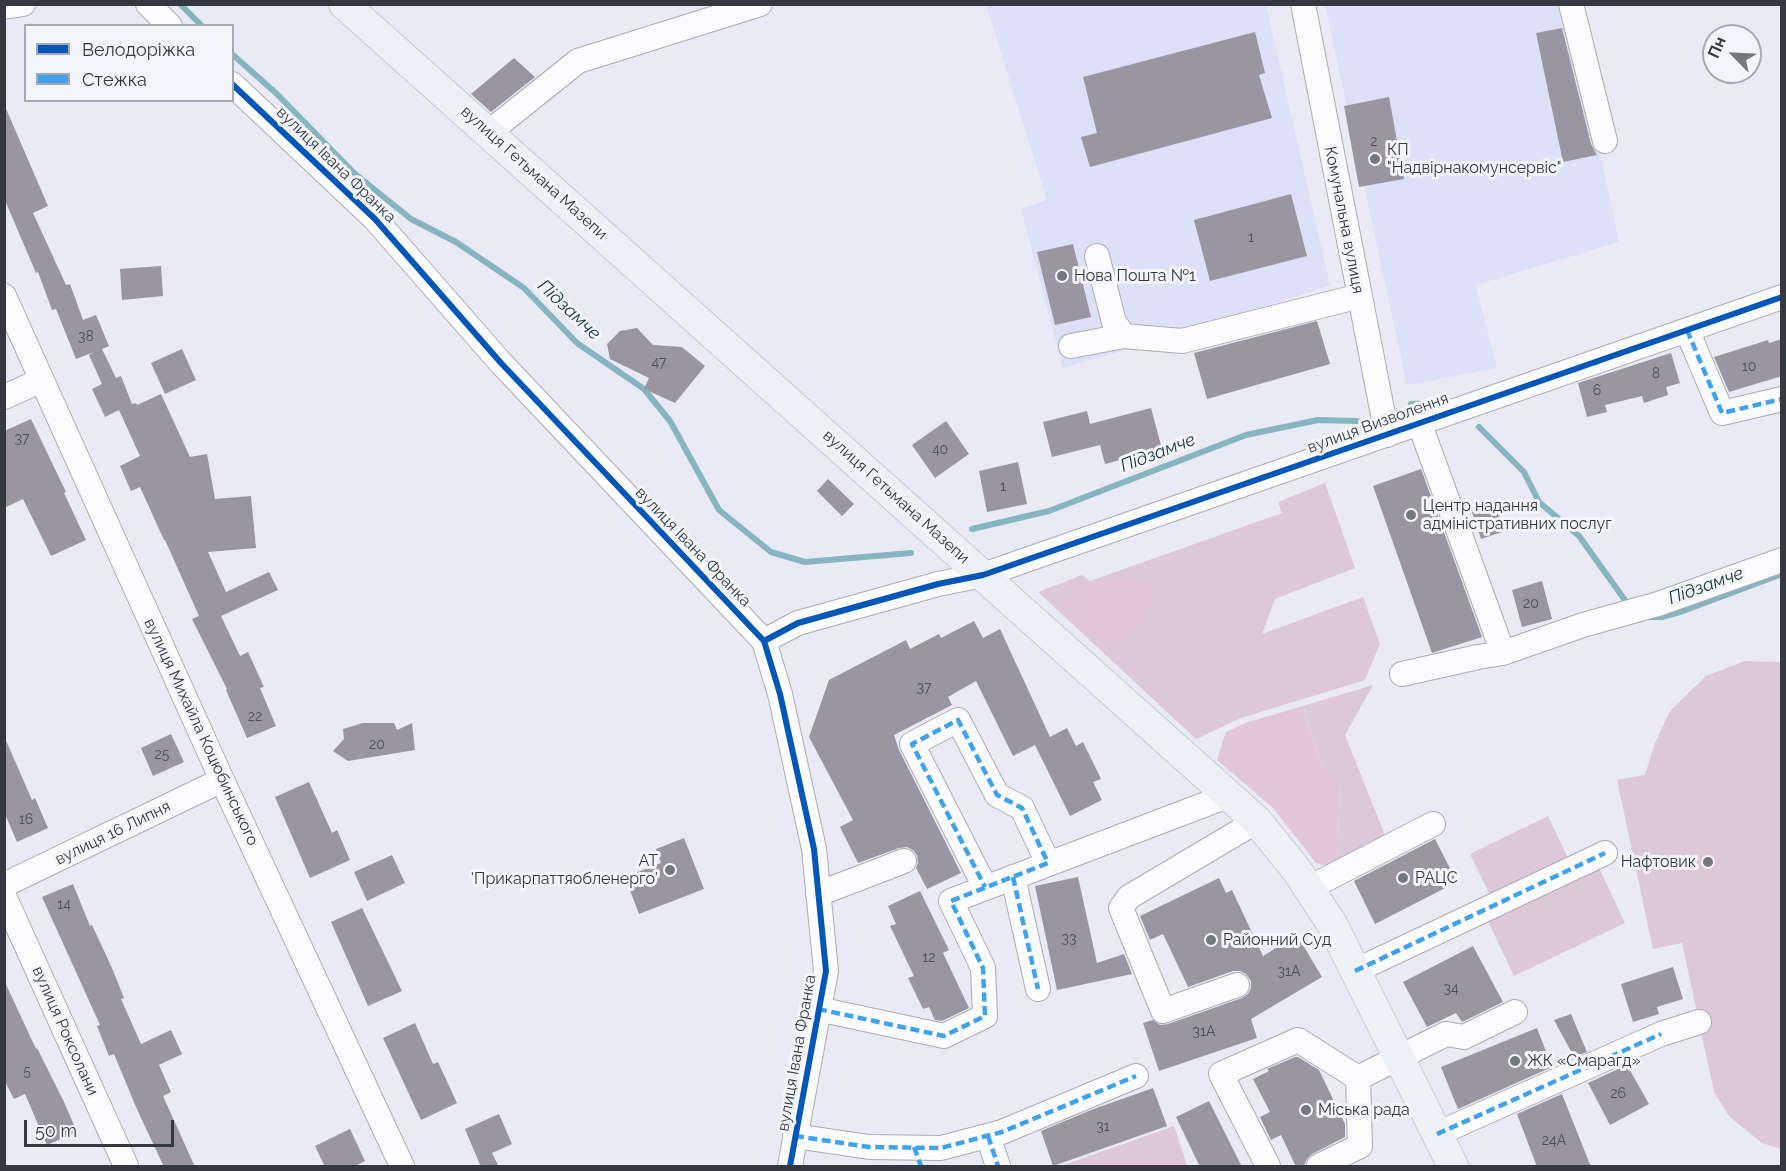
<!DOCTYPE html>
<html>
<head>
<meta charset="utf-8">
<style>
  body { margin:0 }
  #map { position:relative; width:1786px; height:1171px; overflow:hidden; background:#e9eaf5; font-family:Raleway,sans-serif }
  canvas { display:block }
  .frame { position:absolute; inset:0; border:6px solid #353741; pointer-events:none }
  .legend { position:absolute; left:24px; top:24px; width:210px; height:78px; box-sizing:border-box; background:#f4f5fa; border:2px solid #a8a9b0; margin:0; padding:8px 10px; list-style:none; font-size:18px; color:#353741 }
  .legend li { display:flex; align-items:center; gap:12px; height:30px }
  .legend b { width:30px; border:2px solid #a8a9b0 }
  .north { position:absolute; left:1702px; top:24px; width:60px; height:60px; box-sizing:border-box; background:#f4f5fa; border:2px solid #a8a9b0; border-radius:50%; rotate:294deg; font-size:16px; font-weight:700; line-height:24px; text-align:center; color:#353741 }
  .north::after { content:''; display:block; margin:auto; width:21px; height:27px; background:#747680; clip-path:polygon(50% 0,100% 100%,50% 72%,0 100%) }
  .scale { position:absolute; left:24px; top:1120px; width:150px; height:27px; box-sizing:border-box; border:3px solid #353741; border-top:0; padding-left:8px; font-size:18px; line-height:21px; white-space:nowrap; color:#353741; -webkit-text-stroke:4px #f4f5fa; paint-order:stroke }
</style>
</head>
<body>
<div id="map">
<canvas width="1786" height="1171"></canvas>
<div class="frame"></div>
<ul class="legend">
<li><b style="height:8px;background:#0057b8"></b>Велодоріжка</li>
<li><b style="height:8px;background:#3ea3ec"></b>Стежка</li>
</ul>
<div class="north">Пн</div>
<div class="scale">50 m</div>
</div>
<script>
const g = document.querySelector('canvas').getContext('2d');
g.lineJoin = 'round';
function fillPath(path, color) {
  g.fillStyle = color;
  g.fill(path, 'evenodd');
}
function shape(rows) {
  const path = new Path2D();
  for (const r of rows) {
    path.moveTo(r[0], r[1]);
    for (let i = 2; i < r.length; i += 2) path.lineTo(r[i], r[i + 1]);
  }
  return path;
}
function strokePath(path, color, width, dash) {
  g.strokeStyle = color;
  g.lineWidth = width;
  g.lineCap = dash ? 'butt' : 'round';
  g.setLineDash(dash || []);
  g.stroke(path);
}
function label(font, color, halo, rows, align = 'center') {
  g.font = font + ' Raleway,sans-serif';
  g.lineWidth = 6;
  g.setLineDash([]);
  g.textBaseline = 'middle';
  g.strokeStyle = halo;
  g.fillStyle = color;
  for (const [text, x, y, turn = 0] of rows) {
    g.save();
    g.translate(x, y);
    g.rotate((+turn || 0) * Math.PI / 180);
    g.textAlign = isNaN(turn) ? turn : align;
    if (halo) g.strokeText(text, 0, 0);
    g.fillText(text, 0, 0);
    g.restore();
  }
}
fillPath(shape([
  [986,5,1266,5,1330,285,1186,333,1063,368,1021,209,1047,200],
  [1325,5,1569,5,1619,242,1476,285,1497,368,1407,385]
]), '#dde1f7');
fillPath(shape([
  [1325,483,1355,568,1275,599,1262,634,1363,597,1380,644,1365,680,1241,718,1196,739,1038,592,1082,575,1090,581,1282,513,1278,502],
  [1745,661,1781,662,1781,1149,1762,1143,1729,1116,1714,1092,1682,943,1653,949,1617,780,1645,775,1655,743,1670,711,1706,676],
  [1373,685,1345,735,1388,843,1337,869,1340,784,1321,765,1303,706],
  [1548,816,1570,862,1491,897,1470,854],
  [1598,866,1625,923,1514,976,1487,919],
  [1174,1126,1187,1166,1064,1166,1064,1165]
]), '#dcc8d8');
fillPath(shape([
  [1119,578,1149,586,1151,603,1128,640,1112,643,1082,629,1068,616,1063,607,1067,596,1088,586],
  [1303,706,1321,765,1340,784,1337,869,1316,863,1273,808,1217,760,1226,732,1245,723]
]), '#e1c6db');
strokePath(shape([
  [180,4,202,26],
  [232,54,277,94,354,173,411,219,456,242,524,288,577,343,644,389,670,421,719,510,771,552,805,562,911,553],
  [1411,404,1451,402],
  [1479,427,1524,472,1539,502,1579,536,1627,603],
  [972,529,1049,511,1246,435,1318,420,1357,421],
  [1649,617,1662,617,1683,611,1782,574]
]), '#86b5c0', 6);
fillPath(shape([
  [1562,28,1591,144,1597,155,1563,162,1536,33],
  [1255,32,1265,73,1259,75,1272,118,1090,167,1081,137,1097,133,1083,77],
  [514,58,535,77,491,112,471,94],
  [1389,97,1404,179,1359,187,1344,106],
  [4,104,48,206,33,213,66,285,70,284,83,320,96,315,109,346,102,349,116,378,121,376,132,404,136,403,137,405,161,394,190,457,207,454,215,499,251,496,256,548,208,552,226,592,269,572,278,590,221,616,240,656,248,652,264,687,260,688,276,726,247,738,226,690,227,689,192,619,199,616,165,540,164,540,140,487,131,491,120,466,140,456,119,410,105,417,92,389,102,384,89,355,94,352,76,359,56,309,52,310,38,272,36,273,4,198],
  [1291,194,1307,256,1210,281,1194,220],
  [1073,244,1091,317,1055,325,1037,252],
  [161,266,163,296,122,300,120,269],
  [1317,321,1330,364,1207,399,1194,353],
  [637,328,653,345,682,347,705,366,675,403,644,389,649,378,610,359,607,344,620,331],
  [1782,339,1782,376,1729,392,1714,357,1768,340,1769,343],
  [182,349,196,380,165,394,151,363],
  [1671,353,1680,383,1666,387,1668,395,1644,403,1642,396,1605,405,1607,412,1587,417,1578,383],
  [1151,408,1162,449,1105,464,1100,445,1052,457,1043,422,1087,411,1090,424],
  [31,419,66,492,64,493,86,540,51,556,23,499,4,508,4,431],
  [946,421,969,454,935,478,912,445],
  [1018,462,1027,504,987,512,979,471],
  [1421,469,1482,637,1432,653,1373,486],
  [828,479,854,504,842,516,817,491],
  [1492,505,1495,513,1498,512,1505,531,1481,539,1472,512],
  [1542,581,1552,619,1522,627,1512,590],
  [974,621,983,638,1000,629,1050,737,1067,728,1076,746,1083,742,1101,779,1093,782,1102,800,1070,816,1035,745,1013,756,976,681,948,697,952,705,894,735,899,750,961,873,927,889,916,868,918,863,917,855,913,850,907,847,899,848,858,863,840,827,853,820,809,737,829,680,906,640,910,649,939,634,941,638],
  [363,723,394,723,397,730,412,723,415,750,348,761,333,751,344,739,343,729],
  [171,734,184,762,153,776,141,748],
  [4,736,32,800,35,798,48,828,17,842,4,812],
  [309,782,332,833,337,830,350,860,310,878,275,797],
  [684,838,704,889,639,914,625,877,661,863,656,849],
  [1435,839,1457,882,1375,924,1354,881],
  [392,855,405,883,367,901,354,872],
  [1078,877,1097,963,1124,954,1132,974,1057,990,1035,886],
  [1219,878,1226,893,1232,890,1263,956,1297,935,1322,977,1251,1019,1257,1038,1159,1071,1143,1023,1153,1020,1160,1025,1168,1024,1242,998,1248,994,1251,988,1251,981,1246,974,1240,971,1233,971,1188,987,1163,934,1150,940,1140,916],
  [73,884,90,926,92,925,112,968,124,998,121,999,141,1044,171,1030,182,1054,159,1065,171,1092,163,1096,195,1167,164,1167,136,1107,114,1054,109,1056,97,1026,100,1025,42,897],
  [920,891,949,950,943,953,969,1008,942,1021,935,1020,929,1007,923,1009,908,978,914,976,890,926,896,924,888,906],
  [362,908,402,991,368,1006,331,922],
  [1473,946,1503,1002,1462,1022,1456,1013,1427,1027,1403,982],
  [1673,967,1683,999,1657,1007,1659,1014,1633,1022,1621,984],
  [4,980,36,1049,37,1048,64,1102,77,1132,47,1145,25,1094,14,1099,4,1080],
  [1571,1014,1587,1052,1574,1057,1554,1020],
  [415,1023,433,1064,438,1062,457,1103,421,1120,383,1038],
  [1537,1028,1552,1067,1458,1109,1441,1067],
  [1295,1057,1298,1057,1319,1070,1345,1124,1345,1137,1312,1154,1307,1159,1305,1164,1301,1167,1296,1167,1281,1135,1271,1140,1260,1117,1270,1112,1253,1079,1269,1071,1267,1069],
  [1627,1065,1649,1104,1610,1125,1588,1083],
  [1153,1088,1167,1126,1053,1166,1041,1131,1091,1110],
  [1562,1094,1591,1167,1537,1167,1517,1114],
  [1209,1101,1242,1167,1200,1167,1176,1117],
  [499,1114,512,1144,492,1153,499,1167,481,1167,465,1129],
  [350,1129,365,1161,353,1167,325,1167,315,1146]
]), '#9995a1');
const minor = shape([
  [148,4,170,26],
  [1303,4,1387,435],
  [1571,4,1605,141],
  [4,7,23,4],
  [232,84,375,219,501,363,764,641,780,694,814,849,826,971,790,1166],
  [488,133,578,61,760,4],
  [1097,256,1114,322,1124,336,1182,341,1360,296],
  [4,296,222,780,402,1166],
  [1687,330,1722,413,1782,399],
  [1071,346,1124,336],
  [4,397,42,380],
  [1419,422,1503,653],
  [764,641,798,623,938,584,983,575,1782,297],
  [1402,674,1478,657,1503,653,1583,625,1658,604,1782,560],
  [1013,877,1038,989],
  [4,885,222,780],
  [985,887,912,744,958,720,997,795,1022,808,1048,863],
  [1309,888,1433,824],
  [818,894,904,861],
  [4,896,126,1166],
  [1355,971,1605,853],
  [1237,985,1163,1011,1121,908,1129,897,1257,821],
  [818,1009,944,1036,985,1016,983,968,951,901,1230,795],
  [1358,1078,1446,1034,1464,1037,1515,1012],
  [1437,1134,1661,1034,1699,1022],
  [795,1136,869,1147,941,1148,1002,1132,1136,1076],
  [988,1136,998,1166],
  [1268,1166,1221,1074,1298,1040,1358,1078],
  [1319,1166,1360,1146,1358,1078]
]);
const major = shape([
  [344,4,1257,821,1298,872,1332,924,1453,1166]
]);
strokePath(minor, '#aaabb5', 26);
strokePath(major, '#c7c8ce', 32);
strokePath(minor, '#fcfcfe', 24);
strokePath(major, '#edf1f6', 30);
strokePath(shape([
  [1687,330,1722,413,1782,399],
  [1013,877,1038,989],
  [1355,971,1605,853],
  [818,1009,944,1036,985,1016,983,968,951,901,1048,863,1022,808,997,795,958,720,912,744,985,887],
  [1437,1134,1661,1034],
  [795,1136,869,1147,941,1148,1002,1132,1136,1076],
  [988,1136,998,1166],
  [914,1147,921,1166]
]), '#3ea3ec', 4.5, [9, 4.5]);
strokePath(shape([
  [232,84,375,219,501,363,764,641,780,694,814,849,826,971,790,1166],
  [764,641,798,623,938,584,983,575,1782,297]
]), '#0057b8', 6);
for (const [x, y, r, color] of [
  [1375,159,6,"#747680"],
  [1062,276,6,"#747680"],
  [1411,515,6,"#747680"],
  [1708,862,6,"#747680"],
  [670,870,6,"#747680"],
  [1403,878,6,"#747680"],
  [1211,940,6,"#747680"],
  [1515,1061,6,"#747680"],
  [1306,1110,6,"#747680"]
]) {
  const dot = new Path2D();
  dot.arc(x, y, r, 0, 2 * Math.PI);
  g.fillStyle = color;
  g.fill(dot);
  strokePath(dot, '#f4f5fa', 2);
}
label('14px', '#4e4e59', null, [
  ["2",1374,142],
  ["1",1251,238],
  ["38",86,337],
  ["47",659,363],
  ["10",1749,367],
  ["8",1656,374],
  ["6",1597,391],
  ["37",22,439],
  ["40",940,450],
  ["1",1003,487],
  ["20",1531,604],
  ["37",924,688],
  ["22",255,717],
  ["20",377,745],
  ["25",162,755],
  ["16",26,820],
  ["14",64,905],
  ["33",1069,939],
  ["12",929,958],
  ["31А",1289,972],
  ["34",1451,989],
  ["31А",1204,1032],
  ["5",27,1072],
  ["26",1618,1094],
  ["31",1103,1127],
  ["24А",1554,1141]
]);
label('16px', '#353741', '#f4f5fa', [
  ["КП",1387,150],
  ["\"Надвірнакомунсервіс\"",1387,168],
  ["Нова Пошта №1",1074,276],
  ["Центр надання",1423,506],
  ["адміністративних послуг",1423,524],
  ["АТ",658,861,"right"],
  ["'Прикарпаттяобленерго'",658,879,"right"],
  ["Нафтовик",1696,862,"right"],
  ["РАЦС",1415,878],
  ["Районний Суд",1223,940],
  ["ЖК «Смарагд»",1527,1061],
  ["Міська рада",1318,1110]
], 'left');
label('16px', '#353741', '#f4f5fa', [
  ["вулиця Івана Франка",336,165,44],
  ["вулиця Гетьмана Мазепи",534,173,42],
  ["Комунальна вулиця",1344,220,79],
  ["вулиця Визволення",1378,423,-20],
  ["вулиця Гетьмана Мазепи",896,497,42],
  ["вулиця Івана Франка",693,547,46],
  ["вулиця Михайла Коцюбинського",201,732,65],
  ["вулиця 16 Липня",113,833,-26],
  ["вулиця Роксолани",65,1031,66],
  ["вулиця Івана Франка",797,1053,-80]
]);
label('italic 18px', '#17383d', '#f4f5fa', [
  ["Підзамче",569,310,43],
  ["Підзамче",1158,453,-21],
  ["Підзамче",1706,586,-20]
]);
</script>
</body>
</html>
